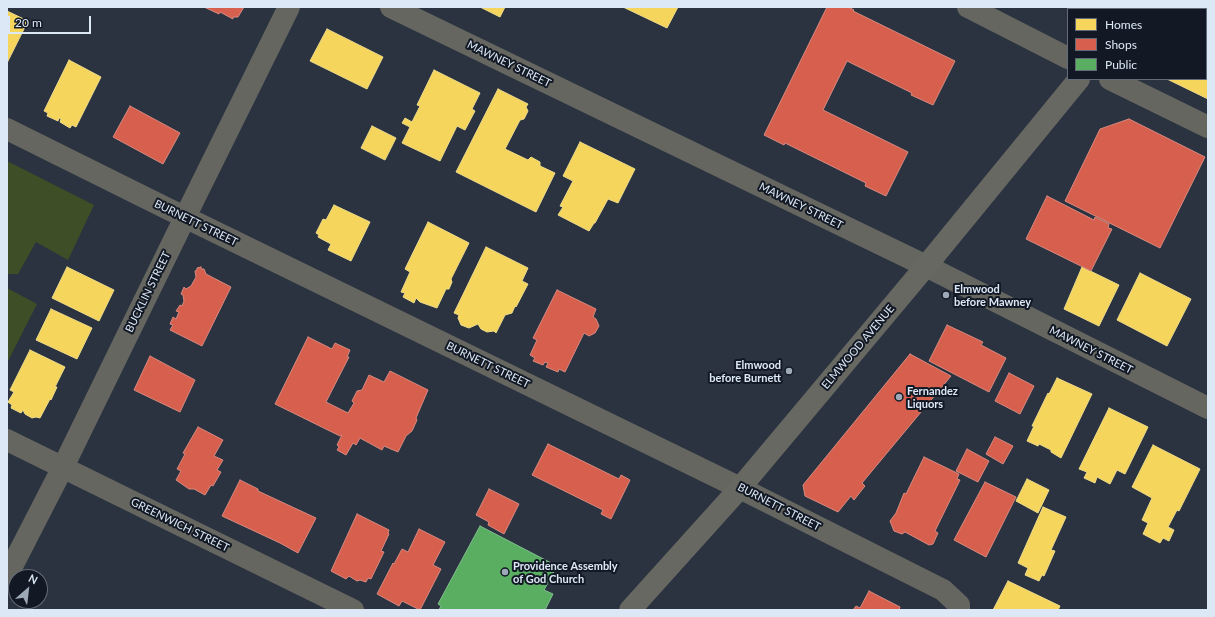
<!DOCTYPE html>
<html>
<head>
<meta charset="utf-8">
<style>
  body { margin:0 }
  #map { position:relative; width:1215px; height:617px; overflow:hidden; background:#2a333f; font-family:Lato,sans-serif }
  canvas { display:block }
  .frame { position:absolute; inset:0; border:8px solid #dde8f7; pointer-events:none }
  .legend { position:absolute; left:1067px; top:8px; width:140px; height:72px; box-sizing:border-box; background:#121924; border:1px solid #636c78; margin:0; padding:5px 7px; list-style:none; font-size:12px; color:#dde8f7 }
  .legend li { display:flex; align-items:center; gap:8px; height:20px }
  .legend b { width:20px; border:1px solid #636c78 }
  .north { position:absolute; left:8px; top:569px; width:40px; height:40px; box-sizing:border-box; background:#121924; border:1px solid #636c78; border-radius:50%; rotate:28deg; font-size:11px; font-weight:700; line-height:16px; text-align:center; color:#dde8f7 }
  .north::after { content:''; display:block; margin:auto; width:14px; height:18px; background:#9ea9b7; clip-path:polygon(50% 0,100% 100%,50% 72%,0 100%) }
  .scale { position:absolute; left:8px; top:16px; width:83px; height:18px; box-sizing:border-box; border:2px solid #dde8f7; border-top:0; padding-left:5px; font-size:12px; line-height:14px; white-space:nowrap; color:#dde8f7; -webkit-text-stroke:3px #121924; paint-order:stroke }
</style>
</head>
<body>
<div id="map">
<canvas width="1215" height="617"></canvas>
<div class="frame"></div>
<ul class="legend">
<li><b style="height:11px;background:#f6d55c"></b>Homes</li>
<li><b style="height:11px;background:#d6604d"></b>Shops</li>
<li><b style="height:11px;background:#5aae61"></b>Public</li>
</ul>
<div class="north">N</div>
<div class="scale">20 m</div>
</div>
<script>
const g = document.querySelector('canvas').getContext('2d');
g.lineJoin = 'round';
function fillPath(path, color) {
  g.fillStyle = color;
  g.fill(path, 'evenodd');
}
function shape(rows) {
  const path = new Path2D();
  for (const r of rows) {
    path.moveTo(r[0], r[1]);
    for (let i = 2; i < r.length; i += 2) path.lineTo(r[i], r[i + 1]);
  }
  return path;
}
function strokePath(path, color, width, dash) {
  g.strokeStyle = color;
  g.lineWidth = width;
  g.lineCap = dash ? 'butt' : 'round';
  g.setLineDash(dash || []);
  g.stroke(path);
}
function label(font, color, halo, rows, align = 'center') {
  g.font = font + ' Lato,sans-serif';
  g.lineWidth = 4;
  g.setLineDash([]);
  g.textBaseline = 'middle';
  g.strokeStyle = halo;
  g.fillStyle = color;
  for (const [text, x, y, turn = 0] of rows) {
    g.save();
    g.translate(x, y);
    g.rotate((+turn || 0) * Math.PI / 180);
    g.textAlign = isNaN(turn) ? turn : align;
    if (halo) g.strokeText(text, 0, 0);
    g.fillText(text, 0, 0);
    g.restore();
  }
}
fillPath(shape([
  [7,161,94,205,68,260,36,242,18,274,7,274],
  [7,288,37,304,7,363]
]), '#3e4e26');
const homes = shape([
  [480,7,505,7,500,17,480,7],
  [623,7,678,7,667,28,623,7],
  [1201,7,1208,7,1208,40,1206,39,1206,9,1200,9,1201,7],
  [7,11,28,21,7,63,7,11],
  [327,29,383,57,367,89,310,61,327,29],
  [1206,56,1208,57,1208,99,1167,79,1206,79,1206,56],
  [69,60,101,77,76,127,72,125,70,128,60,122,61,119,59,118,58,121,47,116,48,113,44,111,69,60],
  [434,70,480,93,472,109,475,111,465,130,457,126,440,161,402,143,410,127,402,123,405,118,412,122,420,106,417,105,434,70],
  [498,89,528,104,526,107,528,111,524,119,520,120,505,149,528,160,531,157,540,162,540,166,555,173,536,212,456,172,498,89],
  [372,126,396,138,385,160,361,148,372,126],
  [580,142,635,169,618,203,608,199,595,223,594,223,589,231,558,215,563,207,560,206,573,181,563,176,580,142],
  [334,205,370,222,351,261,328,250,331,244,318,237,319,235,316,233,323,219,326,220,334,205],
  [428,222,469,243,451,279,452,282,449,289,446,289,437,308,420,302,416,298,414,303,403,297,405,293,401,292,410,272,405,269,428,222],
  [486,247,528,268,522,281,528,284,516,307,515,306,512,313,505,315,496,333,494,331,487,332,481,329,478,324,469,328,461,325,458,318,459,315,454,313,486,247],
  [67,267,114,290,99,321,52,298,67,267],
  [1082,267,1119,285,1099,326,1064,309,1082,267],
  [1140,273,1191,299,1167,346,1117,320,1140,273],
  [51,309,92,328,77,359,36,340,51,309],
  [30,350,65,367,55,387,57,387,51,400,50,399,40,418,36,417,32,418,25,414,23,410,21,413,11,408,12,405,8,402,14,392,10,390,30,350],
  [1057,378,1092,394,1061,458,1051,452,1051,450,1039,444,1038,446,1027,441,1034,426,1032,426,1048,393,1049,394,1057,378],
  [1109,408,1148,427,1125,474,1117,470,1110,484,1097,477,1095,483,1084,478,1087,472,1079,469,1109,408],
  [1153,445,1200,469,1179,511,1177,510,1168,527,1174,530,1169,541,1163,538,1160,543,1143,534,1148,523,1142,520,1152,498,1132,487,1153,445],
  [1027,479,1049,490,1038,513,1016,501,1027,479],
  [1043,507,1066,517,1051,550,1055,551,1044,576,1042,575,1039,581,1025,575,1028,568,1018,563,1043,507],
  [1008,581,1060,606,1058,610,993,610,1008,581]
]);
fillPath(homes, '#f6d55c');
strokePath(homes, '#eedb8a', 1);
const shops = shape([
  [204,7,244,7,238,17,233,17,233,19,220,12,219,14,204,7],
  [827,7,848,7,854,10,853,11,955,61,933,105,911,95,912,93,847,61,823,110,908,152,886,196,865,186,866,183,785,143,784,145,764,135,827,7],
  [130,106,180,133,163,164,113,137,130,106],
  [1129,119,1205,157,1160,248,1065,201,1100,129,1129,119],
  [1047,196,1094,220,1095,217,1109,224,1108,228,1112,229,1091,271,1026,239,1047,196],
  [201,267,201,269,204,269,206,274,231,287,202,346,170,330,173,325,170,324,173,317,176,319,179,312,176,311,180,305,182,306,184,301,183,295,181,294,184,287,186,289,191,286,196,277,195,271,197,270,197,268,201,267],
  [557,290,596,309,593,317,596,319,599,326,595,333,589,336,584,333,565,372,559,369,558,372,546,367,548,363,545,362,543,365,533,361,535,358,530,355,537,340,533,338,557,290],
  [947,325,983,342,981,345,1006,358,989,392,929,361,947,325],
  [308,337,332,349,335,343,350,350,347,357,349,357,326,402,348,413,354,403,352,401,357,391,362,390,369,375,384,382,390,371,428,390,416,418,417,420,412,431,406,436,398,452,384,446,382,450,360,438,356,445,353,443,346,455,337,450,339,447,337,445,342,435,340,436,275,404,308,337],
  [910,354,951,376,862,483,865,486,854,500,851,496,838,512,805,496,803,485,910,354],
  [150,356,195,380,180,412,134,390,150,356],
  [1009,373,1034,386,1020,414,995,401,1009,373],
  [198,427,223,440,214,456,223,460,217,470,221,472,213,486,211,485,205,495,194,489,189,489,176,480,181,471,177,469,185,454,183,453,198,427],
  [995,437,1013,446,1003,464,986,454,995,437],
  [548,444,619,479,621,475,630,480,611,519,601,514,603,510,532,475,548,444],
  [967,449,989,461,978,482,956,471,967,449],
  [924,457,959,474,957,479,960,480,935,531,938,533,933,544,929,545,905,532,902,534,894,531,890,521,896,513,904,493,906,494,924,457],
  [240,480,258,489,258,491,316,518,298,553,280,543,222,516,240,480],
  [985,482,1016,497,986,557,954,540,985,482],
  [489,489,519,504,504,534,488,525,489,522,476,515,489,489],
  [357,514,389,530,388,533,389,534,381,551,384,552,371,579,368,578,366,582,360,580,357,581,349,576,346,579,331,571,357,514],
  [419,529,445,542,433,565,441,569,420,610,402,601,399,606,377,594,393,563,394,564,402,549,408,552,419,529],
  [869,591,900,607,899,610,853,610,856,606,860,608,869,591]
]);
fillPath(shops, '#d6604d');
strokePath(shops, '#d88980', 1);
const public = shape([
  [480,526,557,566,544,590,553,594,545,610,439,610,441,606,438,604,480,526]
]);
fillPath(public, '#5aae61');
strokePath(public, '#81bf8e', 1);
strokePath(shape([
  [391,7,926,266,1208,408],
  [968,7,1068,58],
  [1110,79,1208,127],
  [7,129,162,206,740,488,943,590,959,605,959,610],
  [7,440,353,610],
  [7,576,63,467,194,199,289,7]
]), '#666661', 22);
strokePath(shape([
  [1135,9,1136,7],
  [630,610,740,488,926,266,1079,79]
]), '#686862', 22);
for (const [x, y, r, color] of [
  [946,295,4,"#9ea9b7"],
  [789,371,4,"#9ea9b7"],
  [899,397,4,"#9ea9b7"],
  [505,572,4,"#9ea9b7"]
]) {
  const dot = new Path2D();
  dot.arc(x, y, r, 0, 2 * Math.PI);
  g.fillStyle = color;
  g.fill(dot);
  strokePath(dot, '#121924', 1.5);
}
label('11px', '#dde8f7', '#121924', [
  ["MAWNEY STREET",509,64,26],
  ["MAWNEY STREET",801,206,26],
  ["BURNETT STREET",196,223,26],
  ["BUCKLIN STREET",148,292,-64],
  ["ELMWOOD AVENUE",858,347,-50],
  ["MAWNEY STREET",1091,350,27],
  ["BURNETT STREET",488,365,26],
  ["BURNETT STREET",779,507,27],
  ["GREENWICH STREET",180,525,26]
]);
label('bold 11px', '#dde8f7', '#121924', [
  ["Elmwood",954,289],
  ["before Mawney",954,302],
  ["Elmwood",781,365,"right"],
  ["before Burnett",781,378,"right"],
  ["Fernandez",907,391],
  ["Liquors",907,404],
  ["Providence Assembly",513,566],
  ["of God Church",513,579]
], 'left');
</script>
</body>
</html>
